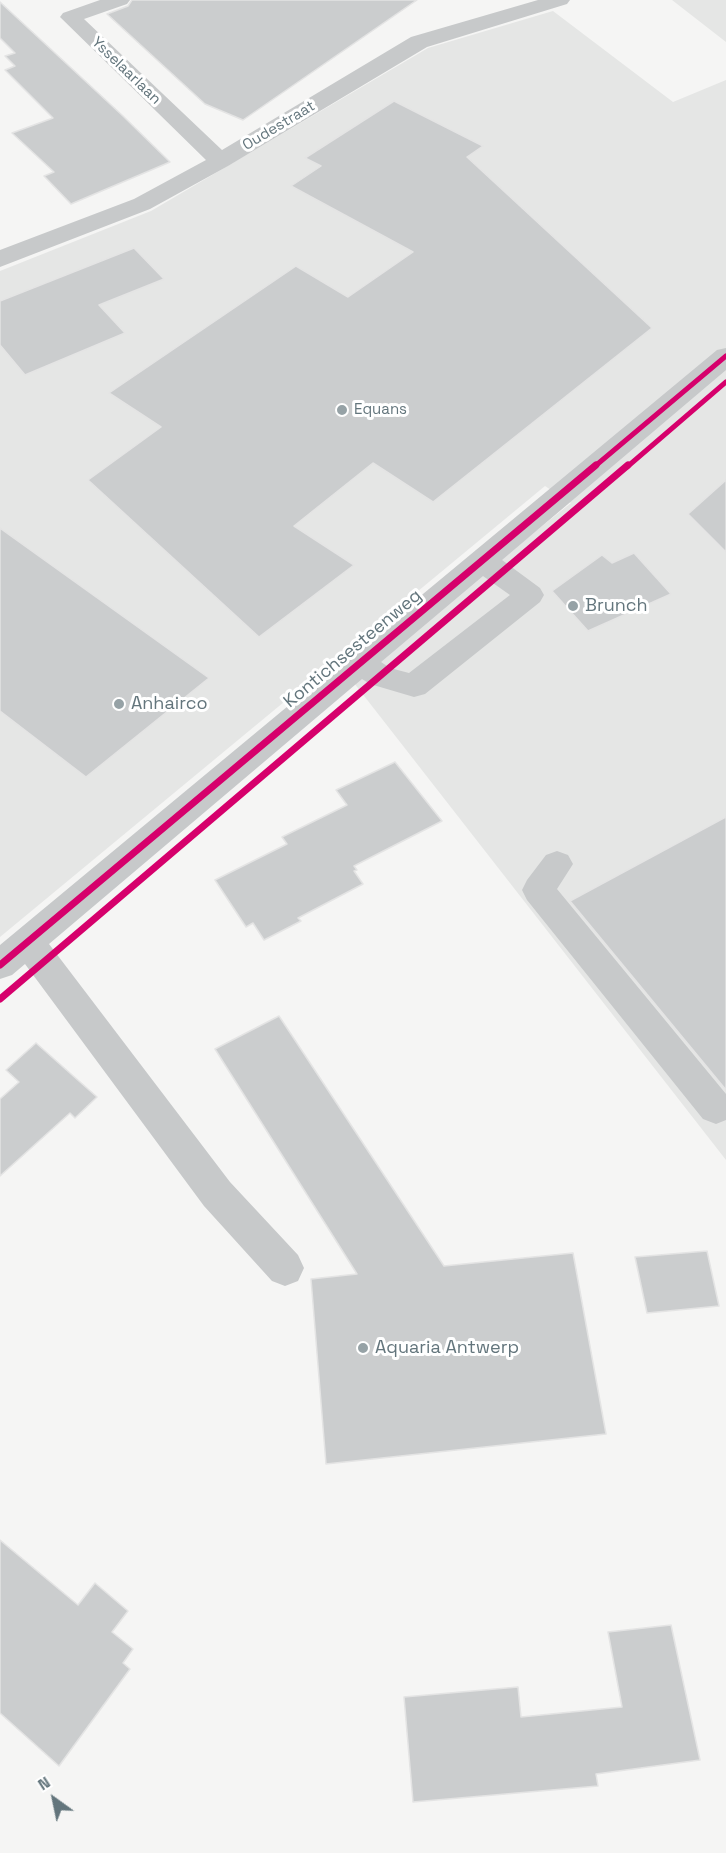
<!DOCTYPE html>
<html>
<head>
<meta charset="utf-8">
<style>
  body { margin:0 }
  #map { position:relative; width:726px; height:1853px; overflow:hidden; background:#f5f5f4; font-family:"Space Grotesk",sans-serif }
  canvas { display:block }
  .north { position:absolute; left:24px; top:1769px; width:60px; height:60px; -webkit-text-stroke:4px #fff; paint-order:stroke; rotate:327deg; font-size:16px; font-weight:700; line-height:24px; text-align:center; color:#63757c }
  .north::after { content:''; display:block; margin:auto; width:21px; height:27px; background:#63757c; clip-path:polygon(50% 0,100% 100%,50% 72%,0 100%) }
</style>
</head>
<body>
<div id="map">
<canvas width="726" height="1853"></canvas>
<div class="north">N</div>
</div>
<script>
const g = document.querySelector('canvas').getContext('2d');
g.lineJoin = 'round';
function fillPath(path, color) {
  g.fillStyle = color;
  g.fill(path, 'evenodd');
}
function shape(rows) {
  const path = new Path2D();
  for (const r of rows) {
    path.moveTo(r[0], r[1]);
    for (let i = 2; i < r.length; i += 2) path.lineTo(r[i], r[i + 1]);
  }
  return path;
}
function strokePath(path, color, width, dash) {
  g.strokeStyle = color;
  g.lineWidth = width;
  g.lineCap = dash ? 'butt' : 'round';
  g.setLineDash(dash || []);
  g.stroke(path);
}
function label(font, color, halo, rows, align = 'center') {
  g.font = font + ' "Space Grotesk",sans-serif';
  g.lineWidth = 6;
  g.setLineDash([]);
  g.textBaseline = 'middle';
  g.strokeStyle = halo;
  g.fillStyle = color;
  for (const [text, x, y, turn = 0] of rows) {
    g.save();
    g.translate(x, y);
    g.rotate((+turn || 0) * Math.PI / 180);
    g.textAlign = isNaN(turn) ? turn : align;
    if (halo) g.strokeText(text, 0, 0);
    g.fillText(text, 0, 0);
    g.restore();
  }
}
fillPath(shape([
  [672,0,726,0,726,42],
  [553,11,673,102,726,80,726,1160,354,683,492,566,571,503,545,486,0,937,0,271,151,211,428,48]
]), '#e5e6e5');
const building = shape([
  [132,0,417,0,243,120,205,104,107,14,128,6,132,0],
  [0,2,123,116,170,162,71,204,44,176,54,172,12,133,53,118,5,70,15,66,5,56,15,53,0,38,0,2],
  [394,101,483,146,467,157,652,328,433,502,373,463,294,526,354,565,259,637,88,480,161,427,109,393,296,266,348,297,413,252,291,186,321,166,305,158,394,101],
  [134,248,164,279,99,305,125,333,25,375,0,345,0,301,134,248],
  [726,480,726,552,688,514,726,480],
  [0,528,209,678,86,777,0,711,0,528],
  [634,553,671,594,588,631,552,591,602,555,612,563,634,553],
  [395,762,442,821,354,866,357,870,354,871,363,884,298,918,301,921,264,940,253,923,246,927,215,880,287,844,282,837,347,805,336,790,395,762],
  [726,817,726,1090,570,901,726,817],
  [279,1016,444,1266,573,1253,606,1434,326,1464,311,1279,357,1274,215,1049,279,1016],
  [36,1043,97,1097,75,1118,70,1113,0,1176,0,1099,19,1082,6,1070,36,1043],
  [707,1251,719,1306,647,1313,635,1257,707,1251],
  [0,1540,78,1605,95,1583,128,1611,112,1632,133,1649,123,1663,130,1669,59,1766,0,1713,0,1540],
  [671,1625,700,1760,596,1774,598,1786,413,1802,404,1697,518,1687,521,1717,622,1707,608,1632,671,1625]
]);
fillPath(building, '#cbcdce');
strokePath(building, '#e4e4e4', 1.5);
fillPath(shape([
  [100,0,130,0,127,4,84,19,222,150,411,37,538,0,570,0,567,4,427,47,228,166,150,209,0,267,0,250,134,199,206,160,60,17,63,13,100,0],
  [726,348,726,370,502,560,540,588,544,595,540,602,425,694,414,697,370,684,362,679,49,944,230,1182,298,1255,304,1268,298,1281,285,1286,272,1281,204,1206,25,964,12,975,0,979,0,945,717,350,726,348],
  [483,576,510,595,409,673,390,668,381,662,483,576],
  [557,851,568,855,573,864,557,889,726,1094,726,1120,716,1124,703,1119,527,900,522,890,527,880,546,855,557,851]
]), '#c7c9ca');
strokePath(shape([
  [594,467,726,356],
  [627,467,726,382]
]), '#d6006c', 5);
strokePath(shape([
  [0,965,596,465],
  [0,999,628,465]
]), '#d6006c', 7);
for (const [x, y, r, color] of [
  [342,410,6,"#96a2a6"],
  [573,606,6,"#96a2a6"],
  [119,704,6,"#96a2a6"],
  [363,1348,6,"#96a2a6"]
]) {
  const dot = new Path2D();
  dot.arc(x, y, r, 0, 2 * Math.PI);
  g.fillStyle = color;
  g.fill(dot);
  strokePath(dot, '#fff', 2);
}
label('15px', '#63757c', '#fff', [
  ["Ysselaarlaan",126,71,44],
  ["Oudestraat",279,126,-31]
]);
label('15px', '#63757c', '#fff', [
  ["Equans",354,410]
], 'left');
label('18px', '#63757c', '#fff', [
  ["Brunch",585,606],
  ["Anhairco",131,704],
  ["Aquaria Antwerp",375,1348]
], 'left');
label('18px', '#63757c', '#fff', [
  ["Kontichsesteenweg",353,649,-40]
]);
</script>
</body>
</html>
